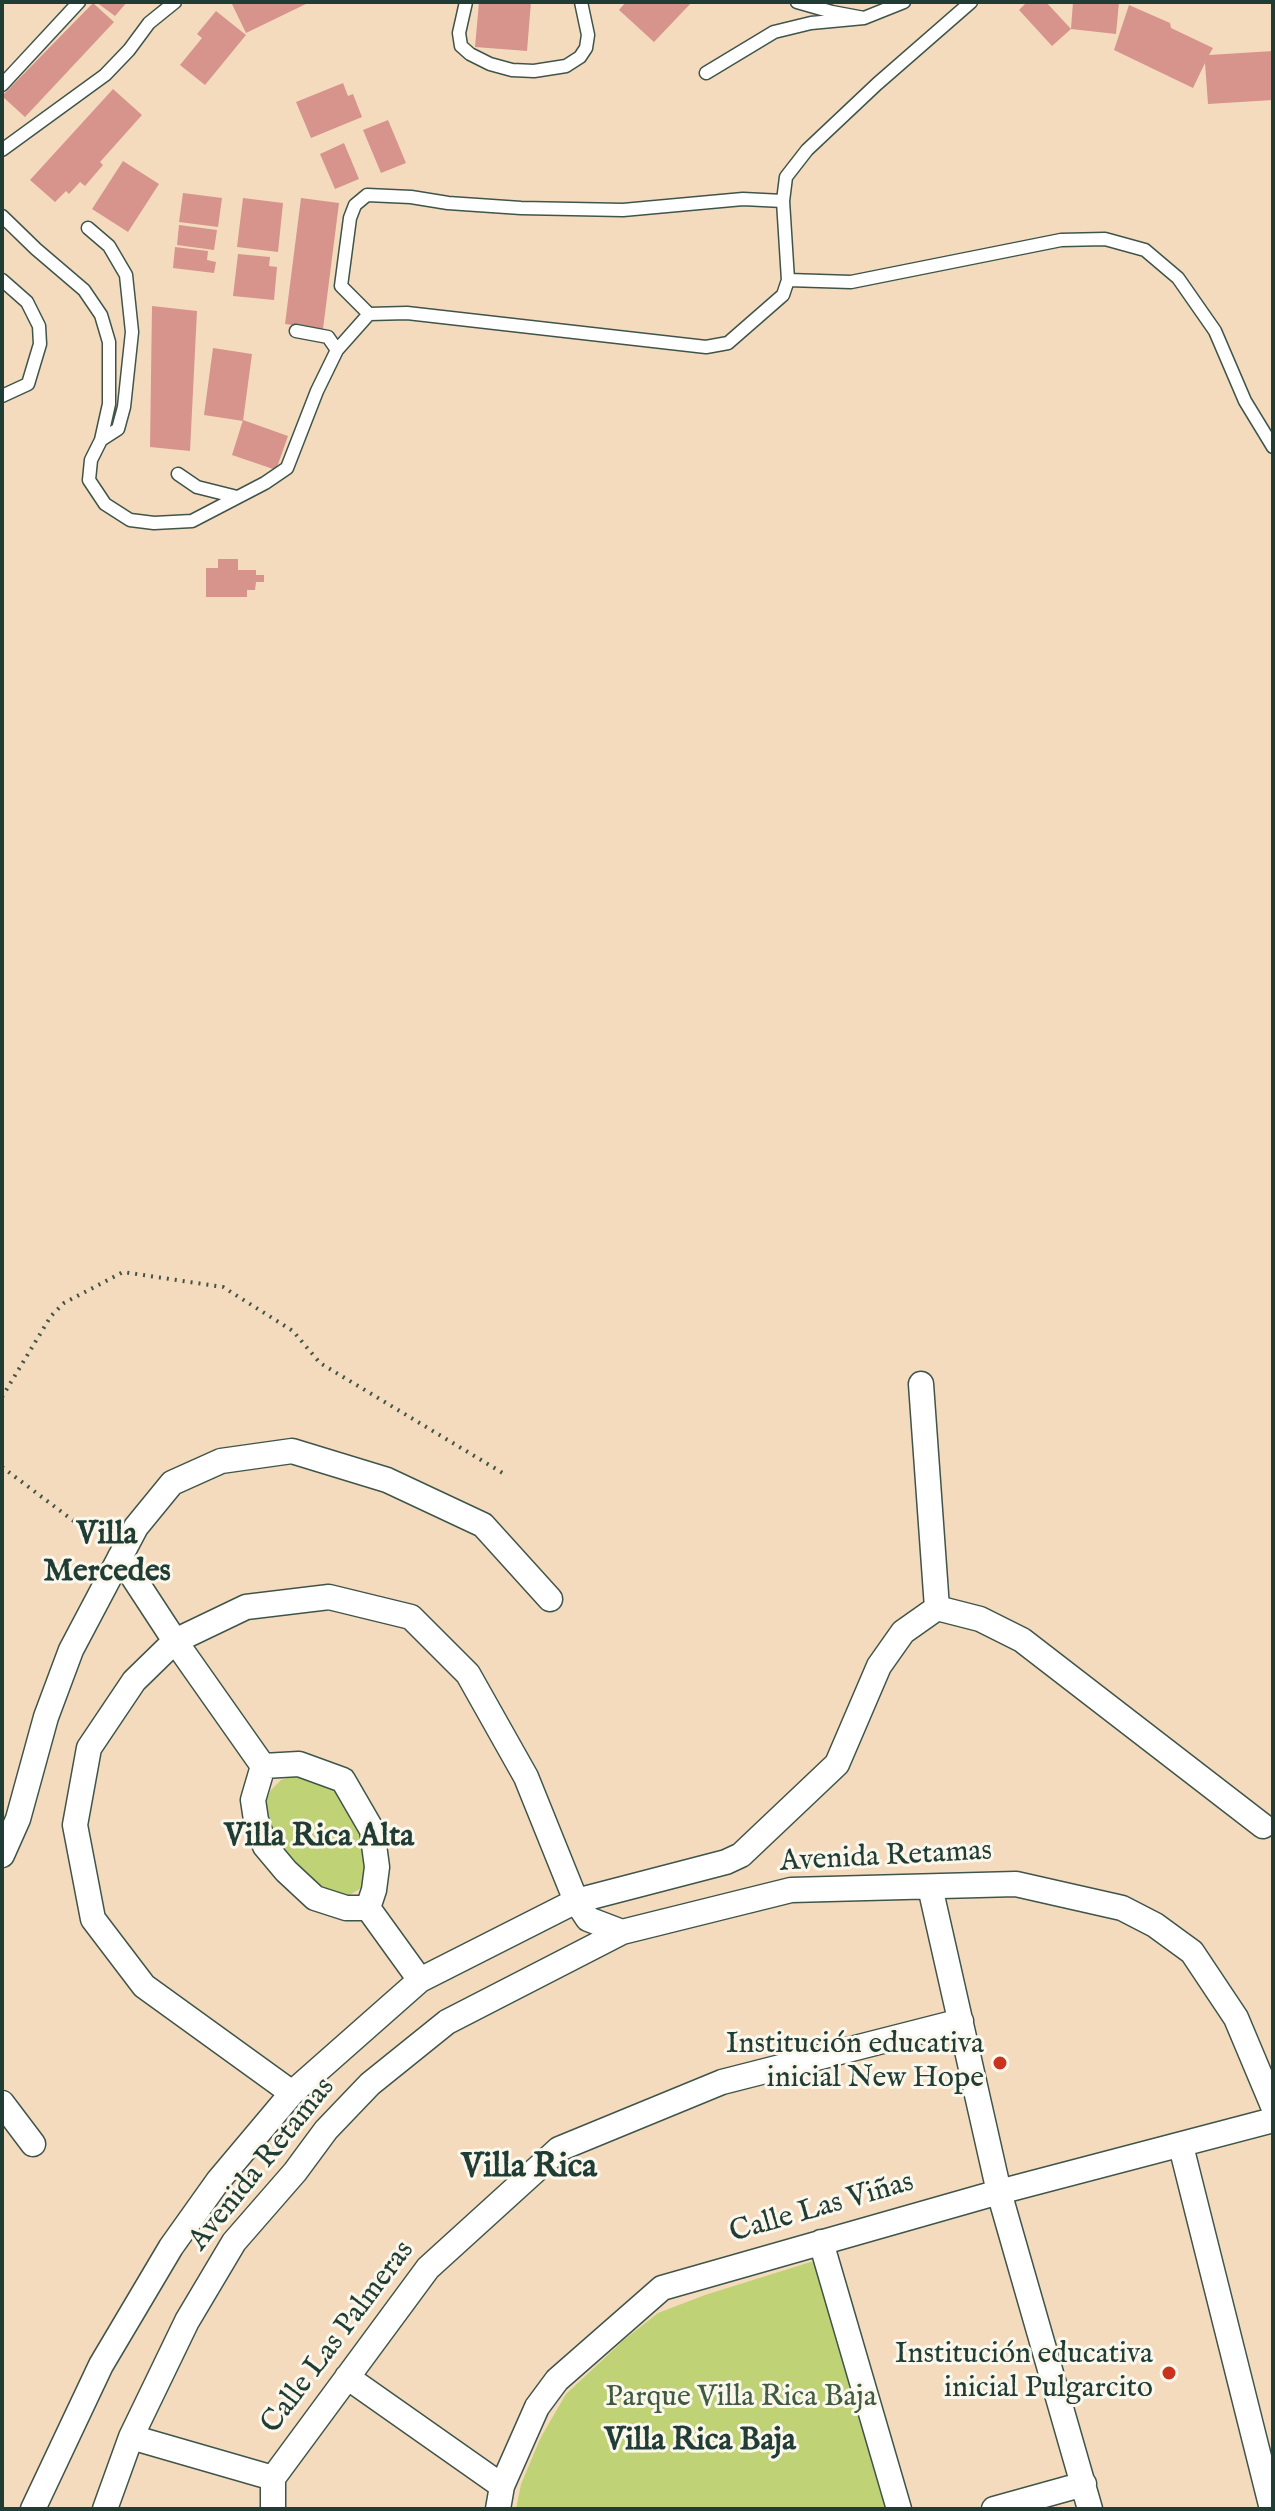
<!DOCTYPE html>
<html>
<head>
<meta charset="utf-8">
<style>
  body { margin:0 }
  #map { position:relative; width:1275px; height:2511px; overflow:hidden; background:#f4dbbe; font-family:"IM FELL English",serif }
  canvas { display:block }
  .frame { position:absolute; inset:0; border:4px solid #1f3d34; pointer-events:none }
</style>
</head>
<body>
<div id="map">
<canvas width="1275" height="2511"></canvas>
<div class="frame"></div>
</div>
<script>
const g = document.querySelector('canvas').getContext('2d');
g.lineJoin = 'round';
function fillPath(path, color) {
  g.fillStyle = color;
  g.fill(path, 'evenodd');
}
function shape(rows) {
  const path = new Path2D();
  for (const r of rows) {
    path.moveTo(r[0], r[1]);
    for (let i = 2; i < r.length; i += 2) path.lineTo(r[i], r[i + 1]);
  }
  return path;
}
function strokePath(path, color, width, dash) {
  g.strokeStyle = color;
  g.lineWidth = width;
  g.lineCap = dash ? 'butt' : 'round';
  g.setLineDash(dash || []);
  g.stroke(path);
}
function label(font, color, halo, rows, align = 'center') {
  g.font = font + ' "IM FELL English",serif';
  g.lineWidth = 6;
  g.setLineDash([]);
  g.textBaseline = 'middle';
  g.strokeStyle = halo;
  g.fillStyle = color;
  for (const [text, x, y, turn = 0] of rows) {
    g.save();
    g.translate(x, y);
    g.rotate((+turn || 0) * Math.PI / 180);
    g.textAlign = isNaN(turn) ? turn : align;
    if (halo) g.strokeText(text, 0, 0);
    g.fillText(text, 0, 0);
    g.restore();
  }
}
fillPath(shape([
  [296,1775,336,1789,368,1837,368,1875,361,1888,348,1896,334,1898,314,1887,276,1848,264,1805,271,1790,281,1780],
  [817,2260,890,2509,516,2509,521,2484,541,2437,566,2394,625,2339,658,2313,705,2295]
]), '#bfd275');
fillPath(shape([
  [96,2,127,2,115,16],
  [231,2,310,2,246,33],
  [479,2,531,2,527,51,475,47],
  [626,2,692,2,654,42,619,10],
  [1027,2,1046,2,1071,29,1052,46,1019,10],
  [1073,2,1119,2,1116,34,1071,29],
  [93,3,114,22,25,117,2,96],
  [1129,5,1170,23,1171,28,1213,48,1209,55,1273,51,1273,100,1208,104,1205,63,1193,88,1114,50],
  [216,11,246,35,205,85,180,65,202,38,197,34],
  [343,83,348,96,353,94,362,117,311,138,296,102],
  [113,89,142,115,100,162,103,165,85,186,80,182,69,194,66,191,55,202,30,180],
  [388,120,406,163,381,173,363,130],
  [344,143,359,179,335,189,320,154],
  [123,161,159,184,128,232,92,209],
  [183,193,222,198,218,227,179,222],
  [243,198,283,203,278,252,237,247],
  [301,198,339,203,323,329,285,324],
  [179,225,217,230,214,250,177,245],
  [175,247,208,251,207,260,216,262,214,273,173,268],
  [238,254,270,257,269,266,277,267,274,300,233,296],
  [152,306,197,311,190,451,150,447],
  [213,348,252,354,243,421,204,415],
  [243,420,288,436,276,470,232,455],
  [218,559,238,559,238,570,256,570,256,575,264,575,264,582,256,582,255,590,247,590,247,597,206,597,206,568,218,568]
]), '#d6948d');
const service = shape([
  [466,2,459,33,461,46,470,54,490,64,512,70,534,71,566,66,580,57,586,48,588,35,581,2],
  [797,2,832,12,864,18,904,2],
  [706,73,774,32,811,23,864,18],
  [2,85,79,2],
  [2,150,105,75,129,50,149,23,175,2],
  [2,216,36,249,84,290,101,315,109,342,109,404,101,440,91,460,89,480,105,504,130,520,154,523,192,521,265,483,287,468,317,391,337,350,369,314,407,313,706,347,728,343,783,295,788,280,783,201,786,177,807,150,877,84,971,2],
  [88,228,109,246,126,275,132,332,124,407,118,429,101,440],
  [2,280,27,302,39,326,40,344,28,384,2,396],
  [788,280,851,282,1061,240,1105,239,1145,250,1178,278,1215,331,1245,401,1273,447],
  [369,314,341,286,350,218,355,205,367,195,411,197,448,203,521,208,623,210,743,199,783,201],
  [296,331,328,337,337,350],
  [178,474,197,487,237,497]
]);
const minor = shape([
  [921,1384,937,1608],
  [120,1557,175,1641,263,1766],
  [937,1608,980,1619,1022,1640,1263,1826],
  [263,1766,299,1764,343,1780,372,1830,377,1867,374,1890,368,1908],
  [263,1766,253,1800,256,1820,265,1846,286,1871,315,1898,346,1908,368,1908],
  [2,1855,18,1819,46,1717,71,1650,136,1527,172,1483,221,1461,292,1451,387,1480,483,1525,550,1599],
  [930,1887,999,2192,1090,2509],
  [368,1908,420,1980],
  [292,2093,144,1986,93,1919,75,1825,89,1748,134,1681,175,1641,246,1607,329,1597,411,1617,468,1674,526,1777,576,1901,588,1919,622,1932],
  [2,2103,33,2144],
  [1181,2146,1272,2509],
  [821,2242,899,2509],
  [347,2377,502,2486],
  [131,2437,273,2478],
  [33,2509,101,2365,171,2247,218,2181,292,2093,420,1980,576,1901,726,1862,741,1855,837,1764,879,1666,903,1632,937,1608],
  [105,2509,131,2437,187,2321,234,2242,295,2172,326,2130,370,2084,447,2022,622,1932,791,1890,1016,1884,1122,1908,1155,1925,1192,1952,1236,2018,1273,2106],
  [273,2509,273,2478,428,2268,559,2149,722,2082,961,2021],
  [498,2509,502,2486,537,2407,557,2380,662,2288,999,2192,1273,2120],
  [994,2509,1084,2484]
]);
strokePath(service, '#3f5549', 15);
strokePath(minor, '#3f5549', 27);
strokePath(shape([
  [2,1397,51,1316,64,1303,123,1272,223,1287,293,1331,320,1363,506,1475],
  [2,1467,103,1543]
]), '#3f5549', 4, [2, 6]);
strokePath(service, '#fff', 12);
strokePath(minor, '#fff', 24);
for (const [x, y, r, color] of [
  [1000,2063,8,"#c8321e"],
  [1169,2373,8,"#c8321e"]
]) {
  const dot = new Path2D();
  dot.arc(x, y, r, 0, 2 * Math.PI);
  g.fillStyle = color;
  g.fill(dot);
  strokePath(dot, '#fbf7ec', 3);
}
label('30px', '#1f3d34', '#fbf7ec', [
  ["Avenida Retamas",886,1858,-3],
  ["Avenida Retamas",263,2165,-51],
  ["Calle Las Viñas",822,2209,-16],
  ["Calle Las Palmeras",339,2338,-53]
]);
label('30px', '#1f3d34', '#fbf7ec', [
  ["Institución educativa",984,2046],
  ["inicial New Hope",984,2080],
  ["Institución educativa",1153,2356],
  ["inicial Pulgarcito",1153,2390]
], 'right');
label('30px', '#3f5b41', '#fbf7ec', [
  ["Parque Villa Rica Baja",741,2399]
]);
label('bold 32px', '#1f3d34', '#fbf7ec', [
  ["Villa",107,1536],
  ["Mercedes",107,1573],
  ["Villa Rica Alta",319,1838],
  ["Villa Rica Baja",700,2442]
]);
label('bold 34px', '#1f3d34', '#fbf7ec', [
  ["Villa Rica",529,2169]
]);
</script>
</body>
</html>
